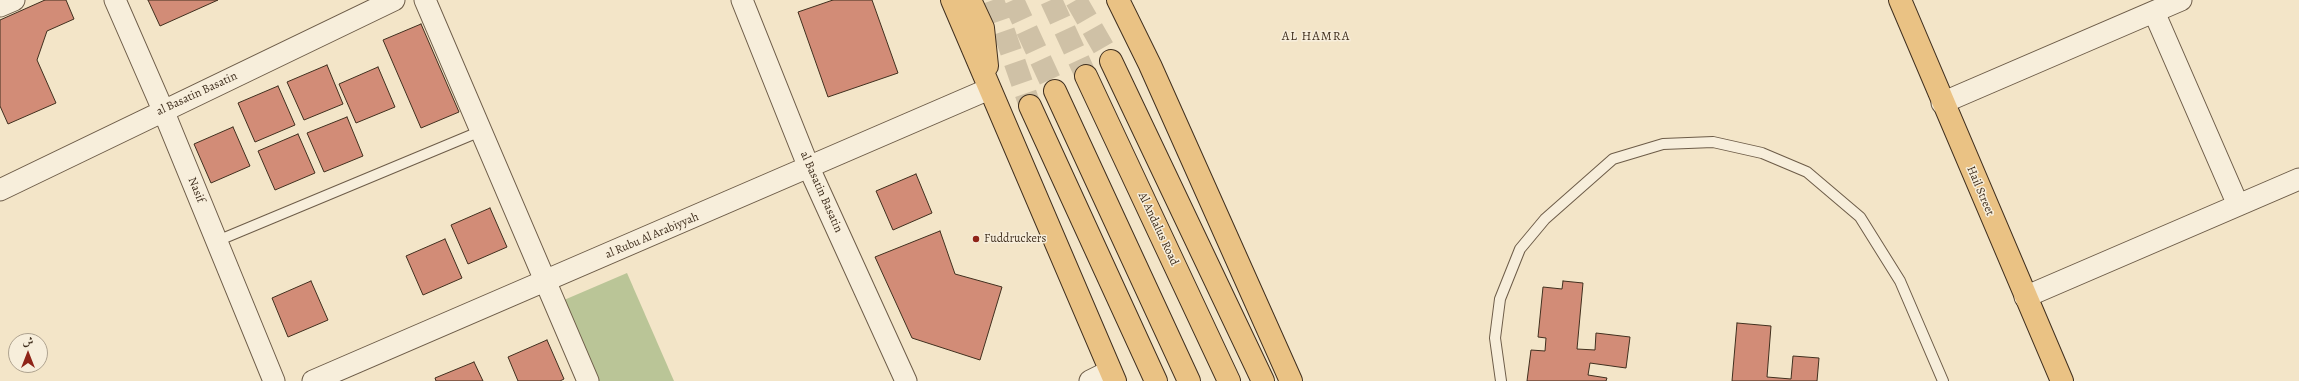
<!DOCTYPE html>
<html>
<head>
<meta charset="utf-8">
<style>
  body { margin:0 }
  #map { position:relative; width:2299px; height:381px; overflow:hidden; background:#f3e5c8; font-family:Alegreya,Amiri,serif }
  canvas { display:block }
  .north { position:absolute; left:8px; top:333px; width:40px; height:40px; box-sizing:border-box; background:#f7eedb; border:1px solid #aea28f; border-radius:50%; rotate:0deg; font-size:11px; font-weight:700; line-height:16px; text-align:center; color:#402f1e }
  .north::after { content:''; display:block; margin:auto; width:14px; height:18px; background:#8f2418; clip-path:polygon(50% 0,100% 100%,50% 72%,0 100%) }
</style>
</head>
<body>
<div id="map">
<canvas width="2299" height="381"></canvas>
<div class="north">ش</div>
</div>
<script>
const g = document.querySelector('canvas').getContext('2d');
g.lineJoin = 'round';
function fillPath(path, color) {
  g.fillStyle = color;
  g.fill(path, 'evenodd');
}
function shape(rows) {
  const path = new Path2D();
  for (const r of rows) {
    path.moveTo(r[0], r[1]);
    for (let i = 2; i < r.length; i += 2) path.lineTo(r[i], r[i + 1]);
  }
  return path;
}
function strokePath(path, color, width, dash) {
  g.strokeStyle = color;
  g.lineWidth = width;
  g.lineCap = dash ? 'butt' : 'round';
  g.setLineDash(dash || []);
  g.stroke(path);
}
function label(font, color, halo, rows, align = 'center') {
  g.font = font + ' Alegreya,serif';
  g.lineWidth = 3;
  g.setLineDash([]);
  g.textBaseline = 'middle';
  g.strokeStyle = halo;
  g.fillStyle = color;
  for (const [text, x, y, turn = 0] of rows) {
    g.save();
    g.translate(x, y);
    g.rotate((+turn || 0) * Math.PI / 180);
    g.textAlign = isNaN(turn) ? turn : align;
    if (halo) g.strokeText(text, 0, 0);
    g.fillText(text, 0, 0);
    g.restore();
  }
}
fillPath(shape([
  [627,273,674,381,599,381,564,300]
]), '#bac597');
const building = shape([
  [45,0,66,0,74,19,47,31,37,60,56,103,8,124,0,106,0,20,45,0],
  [148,0,218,0,160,26,148,0],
  [833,0,872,0,898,73,828,97,798,12,833,0],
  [421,24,459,112,421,128,383,40,421,24],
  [327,65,343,104,304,120,287,82,327,65],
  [378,67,395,107,356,123,339,84,378,67],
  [278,86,295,125,255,142,238,103,278,86],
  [347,117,363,156,324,172,307,133,347,117],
  [233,127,250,166,211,183,194,144,233,127],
  [298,134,315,173,275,190,258,151,298,134],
  [916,174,932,213,893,230,876,191,916,174],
  [490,208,507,247,468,264,451,225,490,208],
  [940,231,955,274,1002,287,980,360,912,338,875,257,940,231],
  [445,239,462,278,423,295,406,256,445,239],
  [311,281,328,320,288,337,272,298,311,281],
  [1563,281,1583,283,1577,349,1595,350,1596,333,1630,337,1626,368,1590,363,1588,375,1607,378,1606,381,1527,381,1531,350,1545,351,1546,338,1538,337,1543,287,1562,289,1563,281],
  [1737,323,1771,326,1767,377,1791,379,1793,356,1819,358,1817,381,1732,381,1737,323],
  [547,340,564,379,560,381,518,381,508,357,547,340],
  [474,362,483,381,436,381,435,378,474,362]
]);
fillPath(building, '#d28c77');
strokePath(building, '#402f1e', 1);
strokePath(shape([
  [993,0,1030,106],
  [1013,0,1055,91],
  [1051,0,1086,76],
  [1076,0,1111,61]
]), '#cfc1a6', 22, [22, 11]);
const lane = shape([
  [217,241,481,131],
  [1501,381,1495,338,1500,299,1520,249,1545,219,1613,159,1663,144,1713,142,1762,153,1807,172,1860,217,1900,281,1943,381]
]);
const street = shape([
  [115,0,163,110,274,381],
  [425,0,588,381],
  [742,0,809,168,906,381],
  [0,6,14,0],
  [2154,12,2238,205],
  [1942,103,2181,0],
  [0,190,394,0],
  [2025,297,2299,179],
  [313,381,989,89],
  [1090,381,1110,371]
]);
const primary = shape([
  [952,0,1115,381],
  [970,0,983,28,987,66],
  [1118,0,1150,65,1291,381],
  [1900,0,2062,381],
  [1111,61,1263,381],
  [1086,76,1229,381],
  [1055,91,1189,381],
  [1030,106,1156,381]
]);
strokePath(lane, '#6d5c48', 12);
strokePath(street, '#6d5c48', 23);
strokePath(primary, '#402f1e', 24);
strokePath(lane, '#f7eedb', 10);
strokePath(street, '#f7eedb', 21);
strokePath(primary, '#eac284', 22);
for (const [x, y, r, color] of [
  [976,239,4,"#8f2418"]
]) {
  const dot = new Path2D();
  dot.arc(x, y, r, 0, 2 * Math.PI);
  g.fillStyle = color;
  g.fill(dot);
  strokePath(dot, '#f7eedb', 1.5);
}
label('12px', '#402f1e', '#f7eedb', [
  ["al Basatin Basatin",197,94,-25],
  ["Nasif",196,190,68],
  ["Hail Street",1980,191,67],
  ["al Basatin Basatin",821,192,66],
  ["Al Andalus Road",1158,229,65],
  ["al Rubu Al Arabiyyah",652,236,-23]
]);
label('12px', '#402f1e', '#f7eedb', [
  ["Fuddruckers",984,239]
], 'left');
g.letterSpacing = '1px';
label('13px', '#402f1e', '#f7eedb', [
  ["AL HAMRA",1316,37]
]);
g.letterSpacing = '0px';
</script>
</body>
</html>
